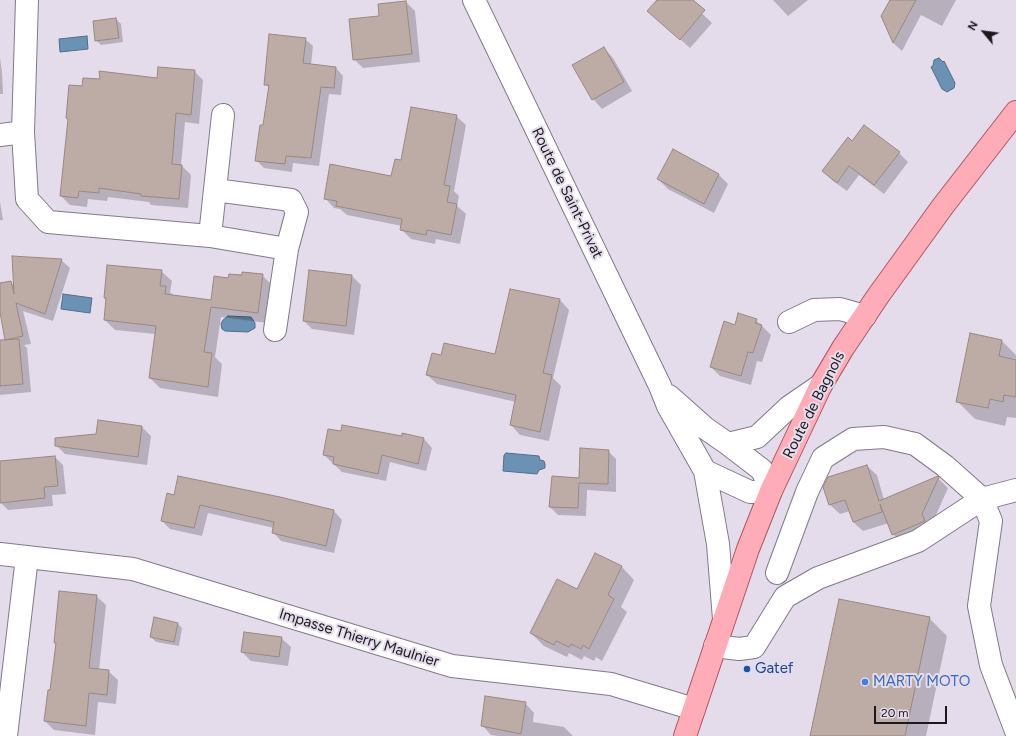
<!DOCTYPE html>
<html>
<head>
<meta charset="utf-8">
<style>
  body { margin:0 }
  #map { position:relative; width:1016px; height:736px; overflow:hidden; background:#e5dceb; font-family:Figtree,sans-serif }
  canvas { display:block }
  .north { position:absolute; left:964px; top:12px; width:40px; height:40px; -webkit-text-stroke:3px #e5dceb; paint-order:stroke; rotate:299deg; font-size:11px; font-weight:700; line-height:16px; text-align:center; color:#1b181e }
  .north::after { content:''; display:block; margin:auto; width:14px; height:18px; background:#1b181e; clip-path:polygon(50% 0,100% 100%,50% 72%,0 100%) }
  .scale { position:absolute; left:874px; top:706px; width:73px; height:18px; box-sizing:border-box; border:2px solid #1b181e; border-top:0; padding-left:5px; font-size:12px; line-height:14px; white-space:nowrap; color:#1b181e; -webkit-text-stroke:3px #e5dceb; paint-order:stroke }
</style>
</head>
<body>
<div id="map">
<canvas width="1016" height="736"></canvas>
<div class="north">N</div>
<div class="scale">20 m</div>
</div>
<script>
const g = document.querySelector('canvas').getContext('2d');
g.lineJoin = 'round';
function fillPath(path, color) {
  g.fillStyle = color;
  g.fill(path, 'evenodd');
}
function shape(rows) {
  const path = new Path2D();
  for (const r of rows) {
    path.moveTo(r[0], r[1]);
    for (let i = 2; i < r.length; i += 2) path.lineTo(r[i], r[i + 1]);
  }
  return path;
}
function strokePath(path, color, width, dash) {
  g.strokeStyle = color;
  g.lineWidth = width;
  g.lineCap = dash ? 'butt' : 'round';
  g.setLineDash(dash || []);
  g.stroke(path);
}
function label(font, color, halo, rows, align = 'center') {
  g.font = font + ' Figtree,sans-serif';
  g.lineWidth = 4;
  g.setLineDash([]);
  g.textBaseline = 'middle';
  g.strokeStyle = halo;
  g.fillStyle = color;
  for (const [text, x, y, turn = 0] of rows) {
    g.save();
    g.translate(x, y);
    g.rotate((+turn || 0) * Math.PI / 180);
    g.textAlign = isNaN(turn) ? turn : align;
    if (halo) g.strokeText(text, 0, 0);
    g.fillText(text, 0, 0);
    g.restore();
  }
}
const water = shape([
  [87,36,88,49,60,52,59,39,87,36],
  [939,58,943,62,944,61,955,83,954,88,947,92,942,89,931,67,933,66,934,60,939,58],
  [63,294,92,298,90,313,61,309,63,294],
  [228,316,251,317,255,323,255,328,248,332,225,331,222,329,221,324,223,320,228,316],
  [506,453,539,456,540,460,544,461,545,464,545,468,539,470,537,474,503,471,504,455,506,453]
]);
fillPath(water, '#6b92b4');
strokePath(water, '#536d87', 1);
fillPath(shape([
  [658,0,688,0,712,23,690,48,648,11],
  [773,0,808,0,788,16],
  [891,0,956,0,942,26,921,15,902,51,893,43,882,16],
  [406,2,415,11,420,62,363,68,354,59,380,16],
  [116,19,121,24,123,42,101,45,96,40],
  [305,39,313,46,311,65,336,68,343,76,341,95,329,94,319,166,293,163,292,172,264,168,256,160,264,126,269,88,265,84],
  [604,48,613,58,632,91,602,109,593,99],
  [0,58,2,72,3,94,0,94],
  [194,71,203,80,199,124,185,122,181,165,191,175,188,208,151,205,149,202,108,197,107,201,88,199,87,207,70,205,61,196,69,120,67,118,83,87,101,80,158,79],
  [456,116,466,125,454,191,459,196,457,206,466,214,460,244,436,239,435,244,411,239,401,229,402,226,347,215,340,209,334,208,325,198,392,177,402,161],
  [852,142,899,153,908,162,884,194,859,175,847,191,833,181,823,171],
  [718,174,728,184,714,213,668,189,658,179],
  [0,202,3,220,0,220],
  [61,260,70,268,53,321,23,311,31,344,24,345,27,348,31,392,0,395,0,341,7,341,6,339,0,306,0,284,11,282,14,286],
  [161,271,172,281,170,292,175,297,212,302,242,276,262,275,272,285,268,323,221,317,215,357,222,364,218,397,160,388,150,378,156,334,115,330,105,320,107,300,105,298],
  [310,271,352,276,361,285,354,335,312,329,304,321],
  [560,300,569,310,553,378,561,386,549,441,520,435,511,425,516,402,437,384,427,375,496,355],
  [756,320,771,335,762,362,757,361,751,385,720,376,711,367,735,326],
  [971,334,1002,341,1016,355,1016,418,1007,417,1005,426,975,419,957,401],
  [142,427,151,436,147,465,65,454,56,445,97,435],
  [403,434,424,439,432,448,426,471,390,462,386,481,342,472,324,455,402,438],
  [608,451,616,459,616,492,587,490,586,516,558,515,550,507],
  [55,457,63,465,66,494,52,495,53,506,8,510,0,502,0,462],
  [867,466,877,475,884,500,938,478,948,488,932,524,903,544,893,534,889,523,863,531,853,522,850,511,840,514,830,505],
  [168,495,334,511,342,520,334,553,281,541,273,532,274,528,208,513,202,536,170,529,162,521],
  [595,554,622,567,634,580,621,607,627,612,602,661,596,657,594,661,584,656,582,660,569,653,567,657,544,646,531,633,577,590],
  [96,596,106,605,99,670,108,671,118,680,116,704,98,702,95,735,54,730,45,721,51,692,56,644,55,642],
  [929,618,947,636,926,736,811,736],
  [177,623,182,628,179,646,156,642,151,637],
  [281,638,291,647,288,666,251,661,242,652],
  [525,703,534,713,533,722,564,727,573,736,498,736,491,735,482,725]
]), '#0003');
const building = shape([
  [657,0,693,0,705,10,680,40,647,11,657,0],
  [890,0,916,0,893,43,881,16,890,0],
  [406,1,412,54,353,60,349,19,379,16,378,4,406,1],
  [116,18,119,38,95,41,93,21,116,18],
  [269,34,306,38,303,63,336,67,334,88,321,87,311,158,286,156,285,164,255,161,260,125,263,125,269,85,264,85,269,34],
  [604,47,624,82,592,100,572,65,604,47],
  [158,67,195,70,191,115,176,113,172,164,182,165,179,199,141,196,141,194,99,188,99,193,79,191,78,198,60,196,68,119,66,118,69,85,82,86,83,78,100,79,99,71,157,78,158,67],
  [411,107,457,115,444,185,450,186,447,202,457,204,451,235,427,230,426,235,400,230,402,219,336,206,337,201,324,199,330,164,391,176,395,159,401,160,411,107],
  [864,125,900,152,874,185,849,166,837,183,822,171,848,137,852,141,864,125],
  [673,149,719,174,704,204,657,179,673,149],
  [12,256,62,259,45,314,16,303,23,336,5,340,0,312,0,283,11,281,14,294,12,256],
  [107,265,162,270,160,286,166,286,165,294,211,300,214,276,228,278,229,274,242,275,242,272,263,274,258,313,211,307,204,352,212,353,208,387,149,378,156,326,104,320,106,298,104,298,107,265],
  [309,270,352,275,346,326,303,321,309,270],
  [510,289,560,299,543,373,552,375,540,432,510,425,516,395,426,375,432,353,441,355,444,343,495,354,510,289],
  [738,313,757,319,755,323,762,325,753,353,748,352,741,376,710,367,724,321,735,325,738,313],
  [970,333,1002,340,999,356,1016,360,1016,397,1004,395,1003,402,990,399,988,408,956,402,970,333],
  [19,339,23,384,0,386,0,340,19,339],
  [98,420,142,426,138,457,55,446,55,438,96,434,98,420],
  [342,425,402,436,402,433,424,438,418,464,382,455,378,474,333,464,334,457,323,455,328,429,341,431,342,425],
  [580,448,609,450,608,484,579,483,578,508,549,507,552,476,579,478,580,448],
  [55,456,58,486,44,487,45,498,0,503,0,461,55,456],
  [867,465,879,501,938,476,939,477,922,514,925,521,892,535,880,504,882,512,853,522,845,500,829,505,823,487,828,477,867,465],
  [178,476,280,497,334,510,326,546,272,533,274,522,200,505,194,528,161,521,167,493,174,495,178,476],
  [595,553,622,566,608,595,614,599,589,649,583,645,581,649,571,644,569,647,556,641,554,645,530,633,557,579,577,589,595,553],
  [59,591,97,595,89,668,109,670,107,695,89,693,86,726,44,721,48,690,50,690,56,643,54,643,59,591],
  [839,599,930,617,905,736,810,736,839,599],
  [154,617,178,623,174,642,150,637,154,617],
  [244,632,282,637,279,657,241,652,244,632],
  [485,696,526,702,521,734,481,726,485,696]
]);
fillPath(building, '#bdaca5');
strokePath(building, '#988881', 1);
const minor = shape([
  [474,0,660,386,668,406,705,471,718,544,724,619],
  [23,132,27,199,48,222,210,236,223,115],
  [0,135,23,132,27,0],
  [210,236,287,249,297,212,291,200,215,190],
  [789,322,814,310,840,309,865,316],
  [275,330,287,249],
  [669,396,705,428,728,444,762,470,771,491,750,492,705,471],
  [728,444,757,437,789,407,821,385],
  [0,554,133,569,452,666,611,684,694,709],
  [777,573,807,492,823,458,853,439,884,437,915,444,945,466,982,499,991,521,979,606,991,665,1016,731],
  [715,646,739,649,754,647,785,597,818,578,918,541,982,499,1016,490],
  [6,736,27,557]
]);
const major = shape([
  [685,736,748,549,771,491,821,385,843,348,878,296,943,206,1016,112]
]);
strokePath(minor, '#827a88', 24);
strokePath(major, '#ae5663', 24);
strokePath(minor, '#fff', 22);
strokePath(major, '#feadb8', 22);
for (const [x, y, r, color] of [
  [747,669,4,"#1a4fb4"],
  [865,682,4,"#3f7fe0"]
]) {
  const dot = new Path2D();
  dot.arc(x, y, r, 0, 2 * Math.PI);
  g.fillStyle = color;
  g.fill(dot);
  strokePath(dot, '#e5dceb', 1.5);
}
label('15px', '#1b181e', '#e5dceb', [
  ["Route de Saint-Privat",567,193,64],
  ["Route de Bagnols",814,405,-63],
  ["Impasse Thierry Maulnier",359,638,17]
]);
label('15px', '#164399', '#e5dceb', [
  ["Gatef",755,669]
], 'left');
label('15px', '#366cbe', '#e5dceb', [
  ["MARTY MOTO",873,682]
], 'left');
</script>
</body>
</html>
